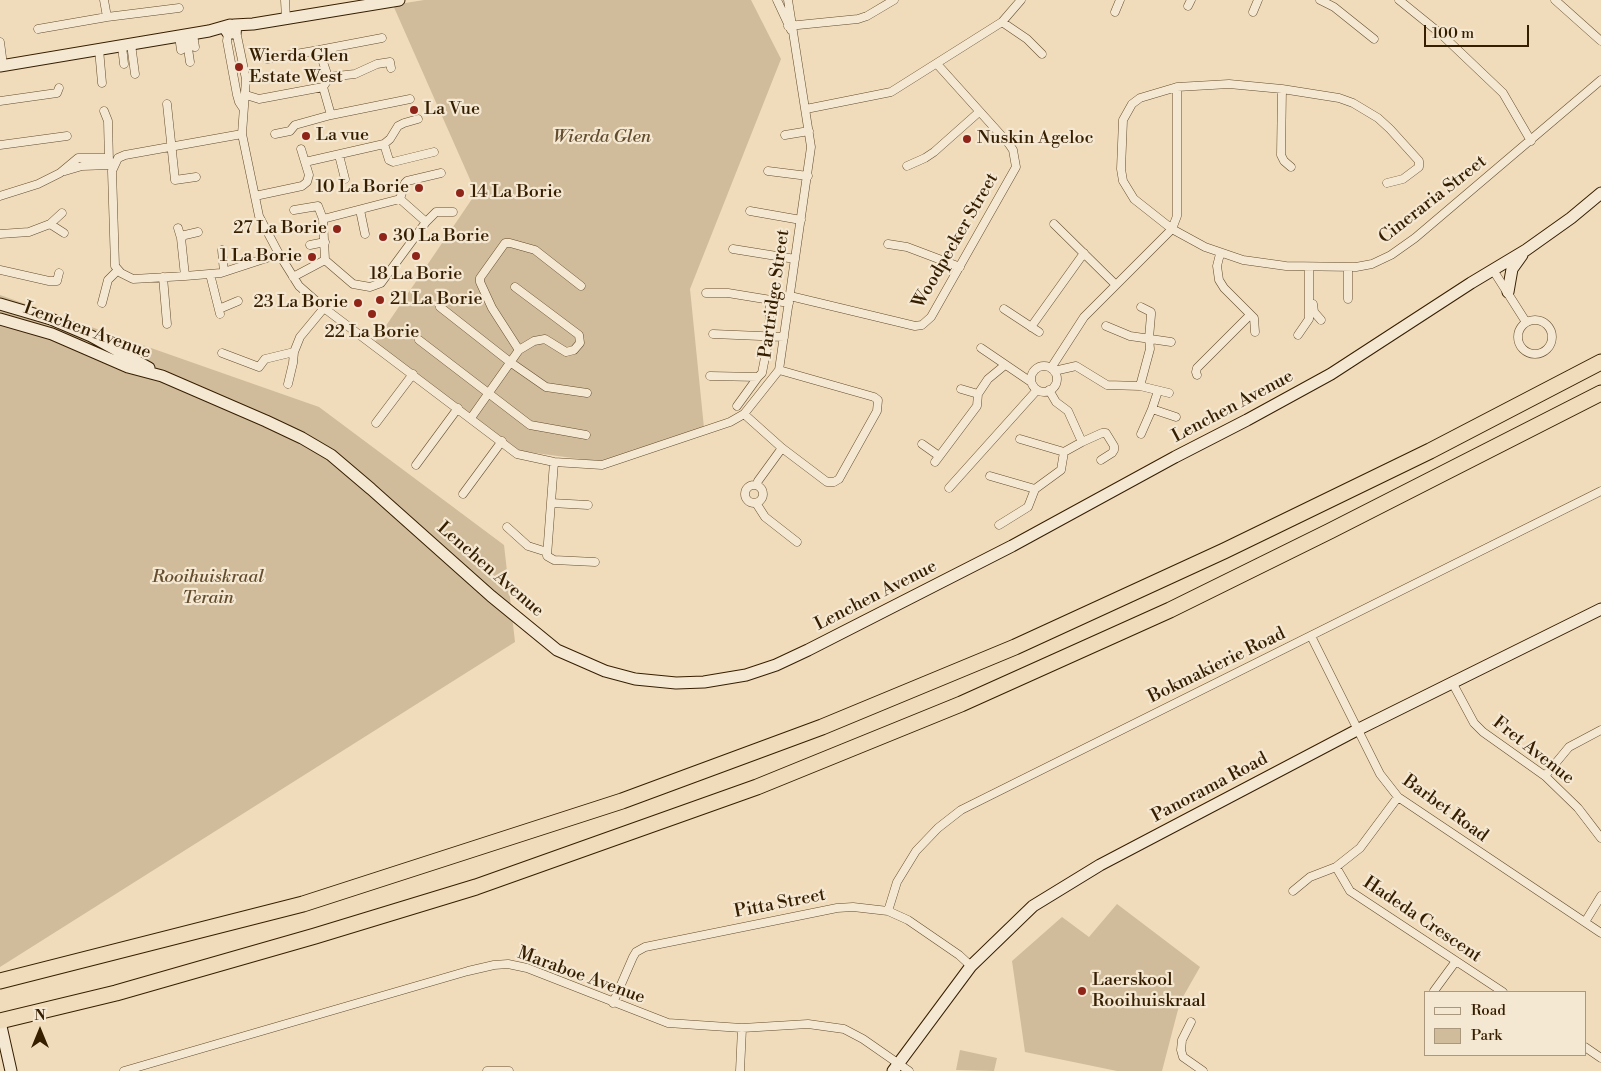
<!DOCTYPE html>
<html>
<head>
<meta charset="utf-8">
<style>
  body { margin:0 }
  #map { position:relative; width:1601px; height:1071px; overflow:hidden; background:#f0dbba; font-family:"Libre Bodoni",serif }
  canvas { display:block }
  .legend { position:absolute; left:1424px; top:991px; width:162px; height:65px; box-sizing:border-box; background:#f5e8d2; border:1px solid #a9977e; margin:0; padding:6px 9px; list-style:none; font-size:15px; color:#361e00 }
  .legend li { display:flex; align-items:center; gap:10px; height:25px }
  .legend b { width:25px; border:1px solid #a9977e }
  .north { position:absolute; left:15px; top:1006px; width:50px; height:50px; -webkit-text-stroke:4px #f5e8d2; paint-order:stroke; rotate:0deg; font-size:14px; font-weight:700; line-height:20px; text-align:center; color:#361e00 }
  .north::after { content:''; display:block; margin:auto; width:18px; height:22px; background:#361e00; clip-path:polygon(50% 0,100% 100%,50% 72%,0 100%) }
  .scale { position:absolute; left:1424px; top:25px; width:105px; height:22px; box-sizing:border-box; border:2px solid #361e00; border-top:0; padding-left:6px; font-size:15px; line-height:18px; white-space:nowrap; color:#361e00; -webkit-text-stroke:4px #f5e8d2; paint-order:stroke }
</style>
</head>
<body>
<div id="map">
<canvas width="1601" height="1071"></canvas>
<ul class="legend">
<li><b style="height:6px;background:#f5e8d2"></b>Road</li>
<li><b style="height:14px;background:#d0bb9a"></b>Park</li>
</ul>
<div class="north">N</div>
<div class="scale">100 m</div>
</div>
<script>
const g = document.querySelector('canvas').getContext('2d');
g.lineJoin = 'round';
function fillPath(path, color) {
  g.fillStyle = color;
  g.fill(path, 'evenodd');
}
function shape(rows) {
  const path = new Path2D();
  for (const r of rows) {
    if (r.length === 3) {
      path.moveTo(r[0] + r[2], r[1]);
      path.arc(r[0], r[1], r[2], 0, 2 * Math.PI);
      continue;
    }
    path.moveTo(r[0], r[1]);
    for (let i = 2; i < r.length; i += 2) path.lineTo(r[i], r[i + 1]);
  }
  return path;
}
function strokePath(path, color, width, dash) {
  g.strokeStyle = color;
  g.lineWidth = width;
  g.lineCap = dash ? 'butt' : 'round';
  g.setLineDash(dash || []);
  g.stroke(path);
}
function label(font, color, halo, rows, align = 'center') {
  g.font = font + ' "Libre Bodoni",serif';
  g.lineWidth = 4.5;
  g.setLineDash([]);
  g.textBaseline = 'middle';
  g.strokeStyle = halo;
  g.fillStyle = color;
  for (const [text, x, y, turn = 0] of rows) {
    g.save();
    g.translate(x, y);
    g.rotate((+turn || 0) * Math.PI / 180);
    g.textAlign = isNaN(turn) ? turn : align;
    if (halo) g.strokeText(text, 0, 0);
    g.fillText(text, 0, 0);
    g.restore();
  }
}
fillPath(shape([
  [424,0,751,0,781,59,690,289,704,428,603,462,520,451,375,342,476,193,393,5],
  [0,295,319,407,504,545,515,642,0,967],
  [1117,904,1200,967,1180,1002,1162,1071,1117,1071,1025,1052,1012,961,1062,917,1089,937],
  [960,1050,997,1058,994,1071,956,1070]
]), '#d0bb9a');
const street = shape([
  [104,0,107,17],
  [285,0,286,19],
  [777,0,791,30],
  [1320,0,1334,7,1374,39],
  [1399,0,1441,34,1503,93,1531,141],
  [1555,0,1601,41],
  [1188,6,1191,0],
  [1115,12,1120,0],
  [1253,12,1258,0],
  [1002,22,1027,39,1042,54],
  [788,26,858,19,867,16,894,0],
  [38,29,107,17,179,8],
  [236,31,246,79,242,134,259,216,279,254,299,286,324,308,517,454,554,462,602,465,730,422,744,414,779,370,811,147,788,0],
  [228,33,227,41,237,95,239,102,243,108],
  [193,34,195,47],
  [186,35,190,62],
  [179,36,181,50],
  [0,42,3,65],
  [131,44,135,74],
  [122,46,124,64],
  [99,49,102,83],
  [319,50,382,38],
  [328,77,355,74,377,64,390,62,391,68],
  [323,87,331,115],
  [1282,89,1281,155,1284,161,1291,167],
  [246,95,259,99,323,87,327,81,328,77,319,50,267,59],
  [0,101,57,93,59,88],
  [167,104,175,180,196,177],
  [806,109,891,92,1002,22,1021,0],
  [104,111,108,121,109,162],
  [242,134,125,155,118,158,112,171,115,266,121,273,133,279,185,276,221,273,279,254],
  [275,134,290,131,295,125,331,115,410,99],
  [785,135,809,131],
  [384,144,389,160,393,162,434,152],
  [0,145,67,136],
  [339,155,345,179],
  [305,162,384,144,390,139,398,126,404,123,418,119],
  [907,166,925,158,934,152,979,112],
  [65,171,82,166,110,165],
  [768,171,808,176],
  [1387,183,1403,179,1419,167,1419,161,1390,129,1378,118,1353,103,1339,98,1282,89,1229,84,1177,87,1140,98,1132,104,1123,120,1121,169,1123,181,1134,199,1172,229,1205,247,1243,260,1286,266,1356,267,1372,264,1391,255,1415,238,1601,80],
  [0,196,38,184,60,173,78,158,109,158],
  [255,196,302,186,307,182,309,175,301,149],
  [400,199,426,222,381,283,370,287,353,284,325,260,323,219,400,199],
  [400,199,405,183,407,181,441,173],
  [294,210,318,206,323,219],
  [360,210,365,234],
  [750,211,801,220],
  [426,222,436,212,453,212],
  [50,224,64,233],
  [1054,224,1116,285],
  [178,228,181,238,185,276],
  [0,234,29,232,50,224,62,213],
  [181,238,185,235,198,232],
  [888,244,907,247,960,267],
  [310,245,325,242],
  [733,249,795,259],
  [222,250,224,272],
  [1220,254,1217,266,1219,280,1224,288,1254,318,1255,332],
  [0,270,49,281,57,281,59,273],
  [1493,270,1526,322],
  [210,274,220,314],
  [163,277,167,324],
  [293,277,325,260],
  [706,293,728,293,789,303],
  [790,296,915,326,922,325,931,317,1016,167,1013,150,1009,144,937,64],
  [1348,299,1348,267],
  [102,303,108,280,118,270],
  [1313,304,1314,312,1321,320],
  [440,307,510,362,546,387,587,393],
  [219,309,238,301],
  [1004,309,1039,332],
  [1535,337,17],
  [1106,326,1130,336,1171,342],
  [1031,327,1084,253],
  [713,334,784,337],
  [1298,335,1309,319,1309,267],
  [419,340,530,425,586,435],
  [981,348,1031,382],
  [519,350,492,308,480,282,480,278,505,243,510,243,535,250,581,286],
  [222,353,259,367,265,359,294,352],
  [1044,379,13],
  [1051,368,1084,317,1172,229,1177,216,1177,87],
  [1054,371,1076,366,1107,385,1140,386,1169,393],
  [1197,375,1196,372,1197,368,1250,315],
  [710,376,758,377,762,373,769,337,770,300],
  [288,384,293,363,294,352,300,337,324,308],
  [1140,386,1150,349,1149,338,1151,315,1151,312,1141,307],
  [961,389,978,394],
  [737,406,758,377],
  [1152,409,1176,417],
  [744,414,782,448,827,482,834,482,839,479,877,411,878,400,874,397,779,370],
  [471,418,519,350,534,341,545,339,566,352,574,350,580,343,579,335,515,287],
  [376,423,413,374],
  [1141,434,1152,409,1158,391],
  [1020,439,1064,452],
  [1082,442,1102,433,1106,433,1114,446,1114,450,1112,453,1101,460],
  [922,444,939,456],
  [554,462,547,556,554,560,595,562],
  [935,462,977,406,978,394,988,379,1005,365],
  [416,465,458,408],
  [990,476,1035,489],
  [757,485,758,481,782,448],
  [754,494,9],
  [949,488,1037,390],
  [463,494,502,441],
  [551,503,588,505],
  [756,503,765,517,797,542],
  [999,525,1028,507,1035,489,1061,470,1064,452,1082,442,1068,411,1056,402,1049,390],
  [507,527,528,546,547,552],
  [1311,636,1380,774,1398,797,1601,933],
  [1453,684,1474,723,1483,732,1545,776,1578,808,1601,838],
  [1545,776,1569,747,1601,730],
  [1398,797,1360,848,1336,867,1350,891,1503,992],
  [1293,891,1310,877,1336,867],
  [888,911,897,882,916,851,938,828,961,810,1601,491],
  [1585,922,1601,896],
  [1434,991,1456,961],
  [613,1003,633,957,636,952,645,947,837,908,853,907,888,911,908,920,959,955,971,966],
  [1191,1022,1182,1040,1181,1050,1183,1057,1203,1071],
  [1585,1047,1601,1058],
  [124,1071,468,971,494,965,508,964,527,968,668,1023,742,1028,808,1024,844,1029,863,1039,909,1071],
  [487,1071,509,1071],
  [740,1071,742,1028]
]);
const secondary = shape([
  [234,25,253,24,399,0],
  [0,66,209,31,230,25,236,27,235,33,228,33,226,30,228,26],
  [1508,292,1512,269,1522,255],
  [0,304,51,319,91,336,149,368],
  [0,319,52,334,128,367,162,376,266,421,302,438,331,455,371,489,491,596,557,650,605,671,635,679,676,683,704,682,746,675,776,665,808,650,1012,546,1175,457,1247,420,1331,374,1471,283,1526,250,1571,218,1601,193],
  [0,1022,11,1071],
  [893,1071,971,966,1033,906,1100,865,1357,730,1601,609]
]);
const highway = shape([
  [0,981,303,904,622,801,822,727,1015,647,1224,551,1430,451,1601,362],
  [0,1021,116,993,315,936,476,887,757,787,961,704,1170,610,1330,531,1601,393]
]);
strokePath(street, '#644d2e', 9);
strokePath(secondary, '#361e00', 13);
strokePath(highway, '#361e00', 17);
strokePath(street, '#f5e8d2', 8);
strokePath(secondary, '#f5e8d2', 11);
strokePath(highway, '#f0dbba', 15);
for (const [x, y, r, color] of [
  [239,67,5,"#8f2418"],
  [414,110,5,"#8f2418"],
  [306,136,5,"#8f2418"],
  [967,139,5,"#8f2418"],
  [419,188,5,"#8f2418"],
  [460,193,5,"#8f2418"],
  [337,229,5,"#8f2418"],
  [383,237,5,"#8f2418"],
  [416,256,5,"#8f2418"],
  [312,257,5,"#8f2418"],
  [380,300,5,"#8f2418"],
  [358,303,5,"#8f2418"],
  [372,314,5,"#8f2418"],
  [1082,991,5,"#8f2418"]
]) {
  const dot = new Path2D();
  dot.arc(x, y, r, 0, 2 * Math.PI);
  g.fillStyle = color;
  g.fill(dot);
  strokePath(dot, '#f5e8d2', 2);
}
label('18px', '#361e00', '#f5e8d2', [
  ["Wierda Glen",249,57],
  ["Estate West",249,78],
  ["La Vue",424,110],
  ["La vue",316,136],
  ["Nuskin Ageloc",977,139],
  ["10 La Borie",409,188,"right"],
  ["14 La Borie",470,193],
  ["27 La Borie",327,229,"right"],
  ["30 La Borie",393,237],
  ["1 La Borie",302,257,"right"],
  ["18 La Borie",416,275,"center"],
  ["21 La Borie",390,300],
  ["23 La Borie",348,303,"right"],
  ["22 La Borie",372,333,"center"],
  ["Laerskool",1092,981],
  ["Rooihuiskraal",1092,1002]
], 'left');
label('italic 18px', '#644d2e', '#f5e8d2', [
  ["Wierda Glen",602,138],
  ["Rooihuiskraal",208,578],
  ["Terain",208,599]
]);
label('18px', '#361e00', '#f5e8d2', [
  ["Cineraria Street",1433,200,-38],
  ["Woodpecker Street",956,241,-60],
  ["Partridge Street",775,294,-82],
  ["Lenchen Avenue",87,331,20],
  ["Lenchen Avenue",1233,407,-28],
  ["Lenchen Avenue",490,570,41],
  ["Lenchen Avenue",876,596,-27],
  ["Bokmakierie Road",1217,666,-26],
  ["Fret Avenue",1533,751,38],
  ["Panorama Road",1210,788,-28],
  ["Barbet Road",1445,809,36],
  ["Pitta Street",780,904,-11],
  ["Hadeda Crescent",1422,920,34],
  ["Maraboe Avenue",581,976,20]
]);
</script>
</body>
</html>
